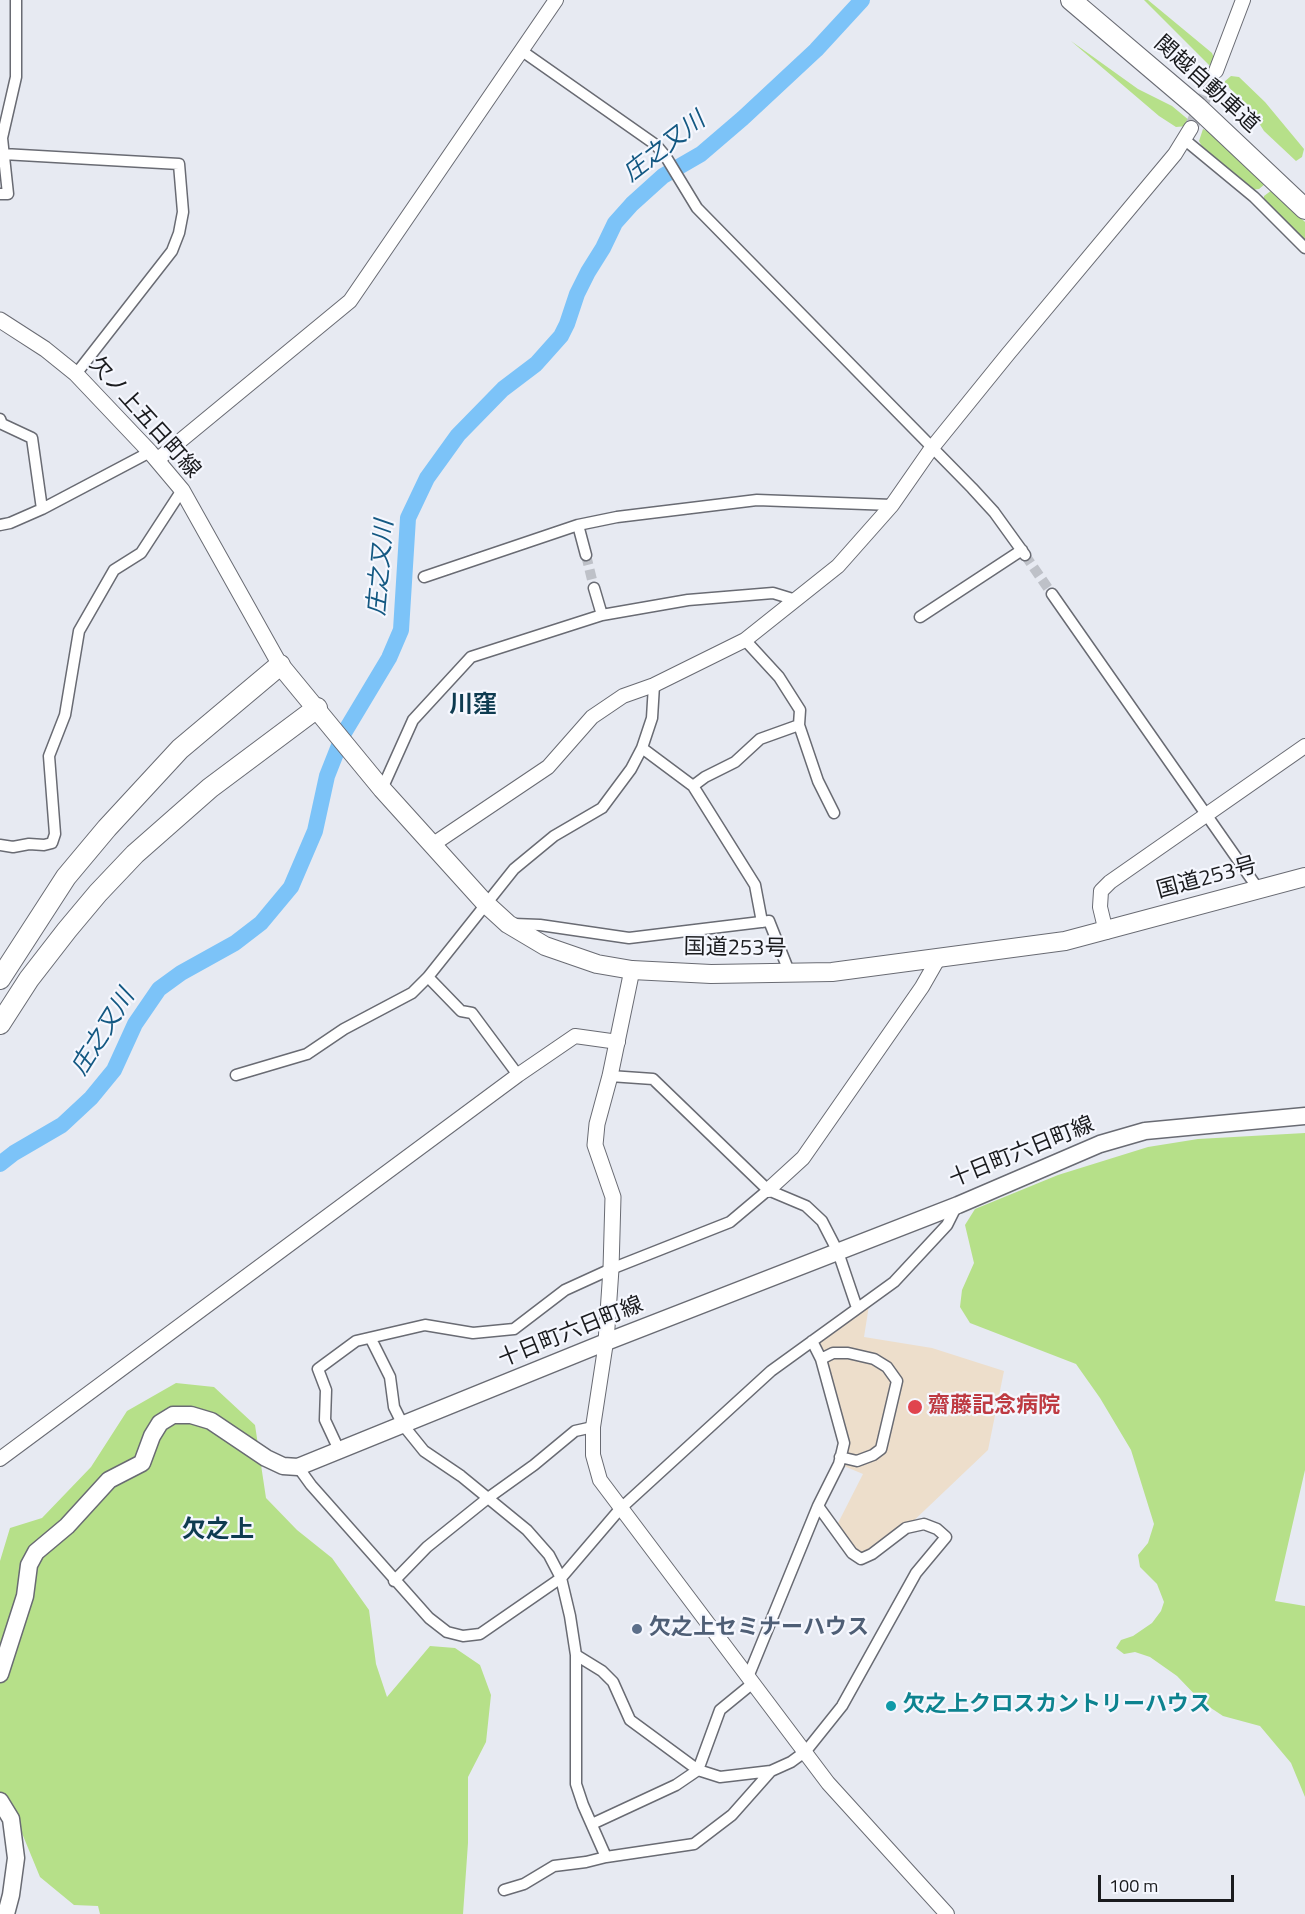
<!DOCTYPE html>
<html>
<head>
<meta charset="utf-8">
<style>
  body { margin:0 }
  #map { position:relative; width:1305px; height:1914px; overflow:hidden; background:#e7eaf2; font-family:"Titillium Web",sans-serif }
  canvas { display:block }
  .scale { position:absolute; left:1098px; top:1875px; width:136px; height:27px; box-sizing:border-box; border:3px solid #1a1b1e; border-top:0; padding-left:8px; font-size:18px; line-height:21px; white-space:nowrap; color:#1a1b1e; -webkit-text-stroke:4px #f5f7fe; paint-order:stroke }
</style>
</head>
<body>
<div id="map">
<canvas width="1305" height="1914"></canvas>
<div class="scale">100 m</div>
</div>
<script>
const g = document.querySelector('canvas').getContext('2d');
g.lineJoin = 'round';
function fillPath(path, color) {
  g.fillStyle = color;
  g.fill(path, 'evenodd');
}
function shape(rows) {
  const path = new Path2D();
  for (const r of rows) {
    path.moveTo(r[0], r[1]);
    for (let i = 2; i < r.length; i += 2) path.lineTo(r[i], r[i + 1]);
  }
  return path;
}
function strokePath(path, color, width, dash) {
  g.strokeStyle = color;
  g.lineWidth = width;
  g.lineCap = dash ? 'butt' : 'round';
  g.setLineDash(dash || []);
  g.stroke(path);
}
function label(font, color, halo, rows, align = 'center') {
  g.font = font + ' "Titillium Web","Noto Sans JP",sans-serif';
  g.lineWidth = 4.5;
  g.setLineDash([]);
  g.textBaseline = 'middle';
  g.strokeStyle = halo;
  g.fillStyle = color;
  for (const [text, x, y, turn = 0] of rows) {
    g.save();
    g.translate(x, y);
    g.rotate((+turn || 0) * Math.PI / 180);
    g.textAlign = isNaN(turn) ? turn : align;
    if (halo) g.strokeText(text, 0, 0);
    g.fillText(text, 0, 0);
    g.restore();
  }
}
fillPath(shape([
  [870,1299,864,1337,932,1348,1004,1371,988,1450,906,1528,861,1559,835,1529,863,1474,839,1464,844,1443,812,1341]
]), '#eddecb');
fillPath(shape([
  [1144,0,1148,0,1212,53,1214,58,1211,67],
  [1071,41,1138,89,1172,106,1190,121,1187,126,1176,127,1159,116],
  [1231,76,1239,77,1265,102,1304,149,1302,157,1296,161,1264,131,1252,112,1224,82],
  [1203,129,1209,132,1265,184,1259,189,1250,190,1204,150,1199,141],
  [1272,190,1305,222,1305,244,1264,204,1264,196],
  [1305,1133,1305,1470,1275,1601,1305,1606,1305,1797,1291,1763,1260,1726,1223,1716,1202,1702,1177,1676,1150,1657,1135,1652,1124,1654,1116,1648,1121,1640,1133,1636,1152,1623,1161,1611,1164,1602,1157,1584,1140,1567,1138,1555,1148,1543,1154,1524,1131,1450,1100,1398,1076,1364,970,1323,960,1307,962,1290,974,1263,965,1225,975,1209,1058,1175,1148,1147,1198,1139],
  [176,1383,214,1387,255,1425,266,1498,297,1530,332,1558,369,1610,376,1664,387,1697,430,1646,455,1648,480,1665,491,1695,486,1742,468,1777,468,1843,463,1914,100,1914,98,1906,74,1905,40,1877,10,1804,0,1797,0,1561,10,1528,42,1518,91,1467,127,1411]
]), '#b6e089');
strokePath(shape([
  [0,1164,14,1153,62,1125,91,1098,114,1070,135,1024,159,989,181,973,235,943,261,923,291,887,315,831,327,776,344,733,389,658,401,630,408,518,427,478,458,435,503,389,536,364,561,336,567,324,577,294,588,272,603,248,615,223,632,204,663,176,701,154,743,118,816,50,862,0]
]), '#7cc3f8', 16);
strokePath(shape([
  [586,555,594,588],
  [1025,555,1052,594]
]), '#bec1c8', 10, [10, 5]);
strokePath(shape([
  [1191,128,1216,71]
]), '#bec1c8', 14, [14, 7]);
const minor = shape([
  [522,51,656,145,666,157,697,208,972,488,994,512,1025,555],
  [1185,140,1254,197,1305,248],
  [3,154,179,164,183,212,179,233,172,251,76,374],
  [0,194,8,194,2,138,16,77,16,0],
  [0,419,2,424,32,438,42,509],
  [0,525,10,523,42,509,150,452],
  [578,525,586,555],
  [424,577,578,525,617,517,757,500,892,505],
  [594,588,602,615],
  [1052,594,1259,890],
  [920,617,1022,550],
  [799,725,818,781,834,813],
  [642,748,693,786,755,885,762,922],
  [693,786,705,777,735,762,760,739,799,725,800,710,779,677,745,640],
  [382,789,413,720,471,657,602,615,688,600,773,593,796,600],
  [0,845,13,847,29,844,44,845,52,843,55,834,49,756,65,715,79,631,114,570,141,553,182,490],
  [514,924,540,925,629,938,769,921,790,974],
  [428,977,461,1011,472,1013,518,1075],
  [236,1075,307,1054,344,1029,412,993,428,977,514,869,554,836,602,808,631,769,642,748,652,718,654,685],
  [610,1076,653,1079,768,1190,806,1206,822,1221,838,1252,857,1308],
  [371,1339,390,1377,394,1407,403,1425,424,1451,461,1476,527,1530,549,1555,561,1578,570,1616,576,1655,576,1784,583,1805,606,1857,694,1844,732,1815,771,1771,791,1762,806,1751,842,1706,916,1573,946,1537,937,1529,924,1524,906,1528,872,1554,861,1559,852,1553,818,1506],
  [821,1359,833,1353,848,1353,874,1359,887,1367,897,1381,881,1449,873,1455,857,1461,840,1457],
  [339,1450,325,1420,326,1390,318,1369,356,1341,425,1325,473,1333,514,1329,565,1290,611,1269,730,1222,768,1190],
  [298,1467,311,1485,429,1618,447,1632,463,1636,480,1634,561,1578,620,1509,771,1371,894,1282,947,1225,957,1205],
  [394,1581,427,1547,488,1498,534,1465,575,1431,593,1427],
  [576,1655,602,1671,613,1682,630,1720,698,1770,720,1777,771,1771],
  [748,1677,818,1506,839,1464,844,1443,821,1359,812,1341],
  [592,1824,676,1785,698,1770,720,1710,753,1683],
  [504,1890,524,1884,554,1866,586,1862,606,1857]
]);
const tertiary = shape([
  [1216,71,1243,0],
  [157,460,350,301,556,0],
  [432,845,548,767,592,717,623,696,654,685,745,640,838,566,892,505,931,449,1008,354,1175,154,1191,128],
  [1106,932,1100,907,1101,891,1110,882,1305,746],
  [768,1190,803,1158,922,987,938,959],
  [606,1342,593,1427,593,1455,600,1480,828,1783,947,1914],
  [0,1459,518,1075,575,1036,618,1042]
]);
const secondary = shape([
  [0,320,45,349,76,374,150,452,182,490,280,665],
  [606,1342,611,1269,613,1197,595,1145,597,1124,610,1076,632,970]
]);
const primary = shape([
  [0,1674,25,1596,29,1565,36,1552,67,1526,109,1480,142,1463,152,1436,160,1423,173,1415,191,1415,211,1421,266,1458,283,1466,298,1467,606,1342,958,1205,1100,1144,1145,1131,1305,1116],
  [0,1801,11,1819,16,1858,11,1895,6,1914]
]);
const trunk = shape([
  [280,665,382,789,485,903,508,924,545,946,597,964,632,970,711,974,832,972,1065,941,1305,877]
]);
const motorway = shape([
  [1071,0,1197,107,1305,209],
  [0,979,66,877,107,828,180,749,280,665],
  [0,1024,29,979,67,930,98,893,135,854,210,788,317,708]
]);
strokePath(minor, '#696b73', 13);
strokePath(tertiary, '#696b73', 16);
strokePath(secondary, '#696b73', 17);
strokePath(primary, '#696b73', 19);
strokePath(trunk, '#696b73', 20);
strokePath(motorway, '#696b73', 22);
strokePath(minor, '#fff', 10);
strokePath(tertiary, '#fff', 14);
strokePath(secondary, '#fff', 15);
strokePath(primary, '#fff', 16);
strokePath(trunk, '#fff', 18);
strokePath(motorway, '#fff', 20);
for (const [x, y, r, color] of [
  [915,1407,8,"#e0444e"],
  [637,1629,6,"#5c6f8a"],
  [891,1706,6,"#0f9aa8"]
]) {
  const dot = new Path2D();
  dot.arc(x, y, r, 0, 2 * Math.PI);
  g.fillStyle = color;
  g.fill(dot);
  strokePath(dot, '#f5f7fe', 2);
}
label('22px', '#1a1b1e', '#f5f7fe', [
  ["関越自動車道",1206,85,42],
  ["欠ノ上五日町線",144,418,48],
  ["国道253号",1207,879,-15],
  ["国道253号",735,949,1],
  ["十日町六日町線",1022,1153,-22],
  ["十日町六日町線",571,1333,-22]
]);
label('bold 22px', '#be3a42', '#f5f7fe', [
  ["齋藤記念病院",928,1407]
], 'left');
label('bold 22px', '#4e5e75', '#f5f7fe', [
  ["欠之上セミナーハウス",649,1629]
], 'left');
label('bold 22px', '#0d838f', '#f5f7fe', [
  ["欠之上クロスカントリーハウス",903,1706]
], 'left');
label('italic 24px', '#135882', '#f5f7fe', [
  ["庄之又川",665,148,-38],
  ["庄之又川",382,568,-85],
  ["庄之又川",104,1033,-58]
]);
label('bold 24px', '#0e3b50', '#f5f7fe', [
  ["川窪",473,706],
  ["欠之上",218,1531]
]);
</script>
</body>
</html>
